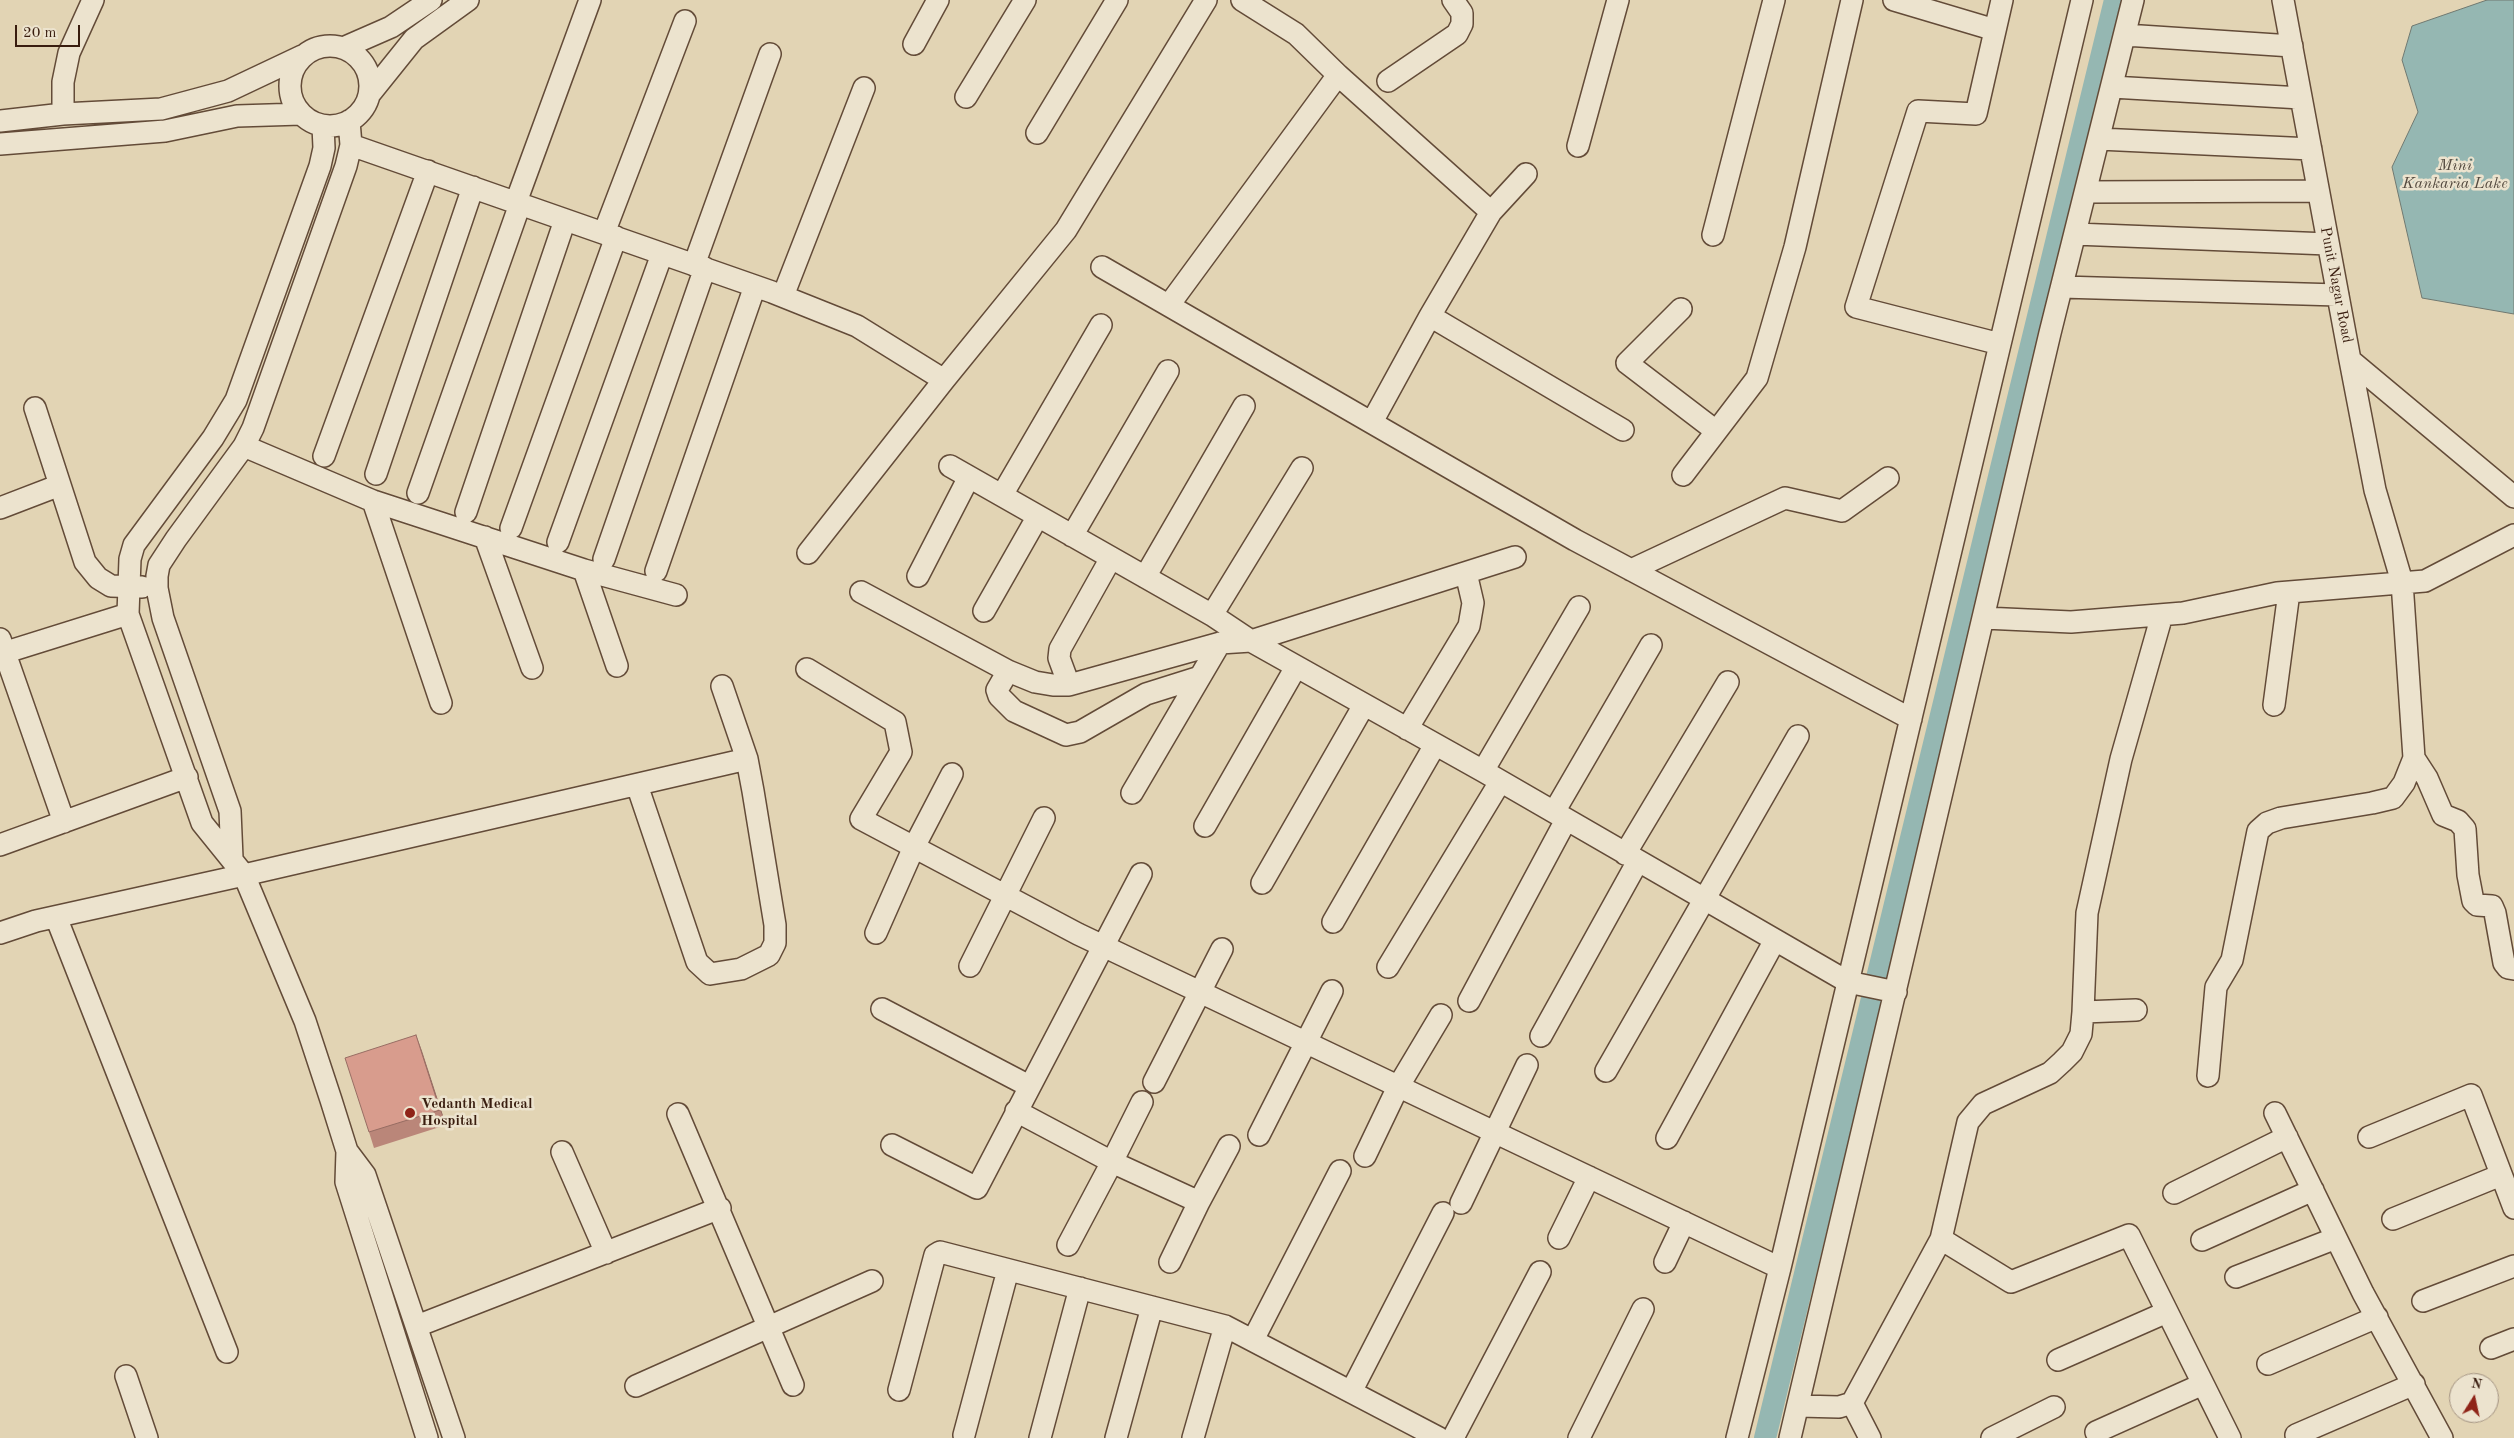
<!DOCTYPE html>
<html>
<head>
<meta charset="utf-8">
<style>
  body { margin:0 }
  #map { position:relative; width:2514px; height:1438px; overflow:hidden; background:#e2d4b4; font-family:"Old Standard TT",serif }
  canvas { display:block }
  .north { position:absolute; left:2449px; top:1373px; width:50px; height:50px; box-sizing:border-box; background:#ece3ce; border:1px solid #a49482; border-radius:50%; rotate:10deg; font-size:14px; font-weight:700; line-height:20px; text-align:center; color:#391d0f }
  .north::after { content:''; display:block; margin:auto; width:18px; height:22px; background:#8f2418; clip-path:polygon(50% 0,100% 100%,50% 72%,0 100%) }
  .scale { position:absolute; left:15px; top:25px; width:65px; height:22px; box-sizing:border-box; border:2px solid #391d0f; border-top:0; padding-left:6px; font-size:15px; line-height:18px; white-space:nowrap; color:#391d0f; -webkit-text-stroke:4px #ece3ce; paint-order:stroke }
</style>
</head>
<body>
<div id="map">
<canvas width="2514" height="1438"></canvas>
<div class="north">N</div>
<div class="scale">20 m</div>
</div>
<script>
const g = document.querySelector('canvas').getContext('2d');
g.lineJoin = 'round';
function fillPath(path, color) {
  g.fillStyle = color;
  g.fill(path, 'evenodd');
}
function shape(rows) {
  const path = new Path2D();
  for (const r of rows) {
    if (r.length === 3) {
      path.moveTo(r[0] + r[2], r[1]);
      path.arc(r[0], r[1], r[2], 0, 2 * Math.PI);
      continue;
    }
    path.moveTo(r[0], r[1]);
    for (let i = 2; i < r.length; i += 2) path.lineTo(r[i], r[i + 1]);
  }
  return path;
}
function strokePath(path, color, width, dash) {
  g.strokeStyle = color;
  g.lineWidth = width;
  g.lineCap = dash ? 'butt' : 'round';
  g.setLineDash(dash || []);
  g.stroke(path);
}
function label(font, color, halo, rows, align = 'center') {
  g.font = font + ' "Old Standard TT",serif';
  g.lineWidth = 5;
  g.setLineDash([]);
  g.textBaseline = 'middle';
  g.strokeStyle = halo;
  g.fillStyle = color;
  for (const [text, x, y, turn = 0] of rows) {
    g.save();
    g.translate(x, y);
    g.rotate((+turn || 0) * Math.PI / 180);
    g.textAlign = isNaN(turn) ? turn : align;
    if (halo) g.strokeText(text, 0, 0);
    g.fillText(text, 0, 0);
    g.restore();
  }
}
const water = shape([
  [2487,0,2514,0,2514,314,2422,298,2392,167,2418,112,2402,60,2412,26,2487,0]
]);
fillPath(water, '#95b7b2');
strokePath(water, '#707971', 1);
strokePath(shape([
  [1765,1438,2115,0]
]), '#95b7b2', 22);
const minor = shape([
  [1894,0,1995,30],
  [2283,0,2350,360,2514,497],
  [2125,35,2292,46],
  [914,44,938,0],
  [330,86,40],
  [343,48,391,27,431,0],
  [1338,75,1491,212,1430,316,1372,422],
  [1388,81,1457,34,1462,24,1462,13,1453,0],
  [2112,87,2301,98],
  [369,95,414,39,468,0],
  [966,97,1025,0],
  [63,114,63,82,69,53,93,0],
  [0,121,63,114,161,109,228,91,302,56],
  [323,126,324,148,320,166,236,400,213,438,134,545,130,559,128,614,202,823,244,875,747,759],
  [1037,133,1117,0],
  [2099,139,2311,149],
  [0,144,165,131,237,116,301,114],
  [351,145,772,292,857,326,944,380],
  [1578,146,1618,0],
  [2086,192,2318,191],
  [516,202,590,0],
  [1491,212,1526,174],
  [604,233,685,21],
  [2075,234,2328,244],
  [1713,235,1774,0],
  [694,265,770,54],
  [1102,267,1575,540,1911,719],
  [2062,287,2338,295],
  [783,296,864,88],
  [1169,305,1338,75,1296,34,1242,0],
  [1681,309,1627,363,1716,431],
  [1430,316,1623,430],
  [2000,344,1856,307,1918,111,1976,114,2002,0],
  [2350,360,2375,490,2402,582,2414,758,2427,778,2443,815,2458,821,2465,829,2468,875,2473,901,2477,905,2492,906,2495,913,2504,963,2508,968,2514,969],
  [35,408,85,562,98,578,111,586,142,587],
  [244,446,373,501,584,570,676,595],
  [324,456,428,171],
  [950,466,1212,615,1251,641,1515,557],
  [376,474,473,187],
  [1683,475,1757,378,1795,247,1852,0],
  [418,493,520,204],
  [1002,495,1101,325],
  [373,501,441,703],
  [0,508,60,485],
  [466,512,565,220],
  [511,528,616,237],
  [1072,536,1168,371],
  [485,537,532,668],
  [558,542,662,254],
  [808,553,944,380,1066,230,1206,0],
  [604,559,705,268],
  [584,570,617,666],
  [1631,570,1785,498,1842,511,1888,478],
  [656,571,755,286],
  [918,576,969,477],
  [1145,577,1244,406],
  [861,592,1008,671,1035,682,1053,685,1069,685,1220,643,1251,641,1483,771,1848,982,1896,992],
  [984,611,1038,516],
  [1212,615,1302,468],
  [1984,618,2071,622,2183,613,2277,593,2425,581,2514,535],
  [0,639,64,822],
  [0,654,128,614],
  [807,669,895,722,901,752,861,819,1078,934,1780,1268],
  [1008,671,997,690,999,696,1014,711,1066,735,1080,732,1146,694,1200,677],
  [1069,685,1059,658,1060,649,1111,558],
  [2274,705,2289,592],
  [1407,729,1469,626,1473,603,1466,573],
  [1483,771,1579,607],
  [637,785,697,962,710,974,741,969,769,955,775,943,775,925,753,791,747,759,722,686],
  [1132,793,1220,643],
  [1554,812,1651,645],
  [1205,826,1296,667],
  [0,845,187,777],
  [1625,854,1728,682],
  [232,858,230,811,163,618,157,588,157,576,159,565,176,539,244,446,253,428,346,166,351,145,349,121],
  [1262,883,1364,705],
  [56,917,227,1352],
  [1333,922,1435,745],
  [0,933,36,921,244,875,305,1021,331,1100,347,1151,346,1182,427,1438],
  [876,933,914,847,952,774],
  [970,966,1044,818],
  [1388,967,1500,782],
  [1469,1001,1566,820],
  [882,1009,1029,1086],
  [2136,1010,2083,1012,2087,913,2121,759,2162,615],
  [1541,1036,1638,861],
  [1606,1071,1798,736],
  [2208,1076,2216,987,2232,960,2258,831,2267,823,2281,818,2372,803,2393,798,2404,783,2414,758],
  [1154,1082,1222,949],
  [1016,1111,1112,1162,1142,1102],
  [2275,1113,2363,1293,2442,1438],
  [678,1114,793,1385],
  [1259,1135,1332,991],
  [2369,1137,2471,1095,2514,1208],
  [1667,1138,1775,940],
  [892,1145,977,1188,1141,874],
  [347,1151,365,1175,454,1438],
  [562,1152,606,1253],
  [1365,1156,1398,1087,1441,1015],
  [2174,1193,2287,1137],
  [1461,1203,1527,1065],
  [2393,1219,2501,1175],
  [1559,1238,1589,1177],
  [1941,1239,2011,1282,2129,1235,2230,1438],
  [2202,1240,2313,1190],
  [1068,1245,1112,1162,1199,1202,1229,1146],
  [1170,1262,1199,1202],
  [1665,1262,1684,1222],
  [2236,1277,2336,1238],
  [2423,1301,2514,1266],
  [417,1326,720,1208],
  [1253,1340,1340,1171],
  [2491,1348,2514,1339],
  [2058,1360,2167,1312],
  [2268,1364,2377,1317],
  [126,1376,147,1438],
  [636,1386,872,1281],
  [899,1390,935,1255,940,1252,1225,1326,1439,1438],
  [1351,1392,1443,1213],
  [1852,1403,1941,1239,1968,1122,1983,1104,2050,1073,2062,1062,2072,1052,2081,1034,2083,1012],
  [1799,1406,1839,1407,1852,1403,1870,1438],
  [2096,1432,2203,1384],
  [964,1435,1008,1270],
  [2296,1435,2414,1384],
  [1040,1438,1080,1288],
  [1116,1438,1152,1307],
  [1193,1438,1225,1326],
  [1453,1438,1540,1272],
  [1579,1438,1643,1309],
  [1737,1438,1780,1268,2082,0],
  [1790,1438,2050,333,2133,0],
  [1992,1438,2054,1407]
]);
strokePath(minor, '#634b38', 24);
strokePath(minor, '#ece3ce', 21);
fillPath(shape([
  [416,1035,446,1125,374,1148,369,1132]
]), '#ba8679');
fillPath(shape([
  [416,1035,422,1051,446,1125,440,1110]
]), '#976d63');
const building = shape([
  [416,1035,440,1110,369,1132,345,1058,416,1035]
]);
fillPath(building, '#d89c8d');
strokePath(building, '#976d63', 1);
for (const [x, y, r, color] of [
  [410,1113,6,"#8f2418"]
]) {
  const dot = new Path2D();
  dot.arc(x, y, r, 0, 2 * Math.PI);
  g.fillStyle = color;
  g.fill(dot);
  strokePath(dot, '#ece3ce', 2);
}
label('15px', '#391d0f', '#ece3ce', [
  ["Punit Nagar Road",2336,285,79]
]);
label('bold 15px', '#391d0f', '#ece3ce', [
  ["Vedanth Medical",421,1104],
  ["Hospital",421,1121]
], 'left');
label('italic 16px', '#554b40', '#ece3ce', [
  ["Mini",2455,166],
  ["Kankaria Lake",2455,184]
]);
</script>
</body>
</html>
